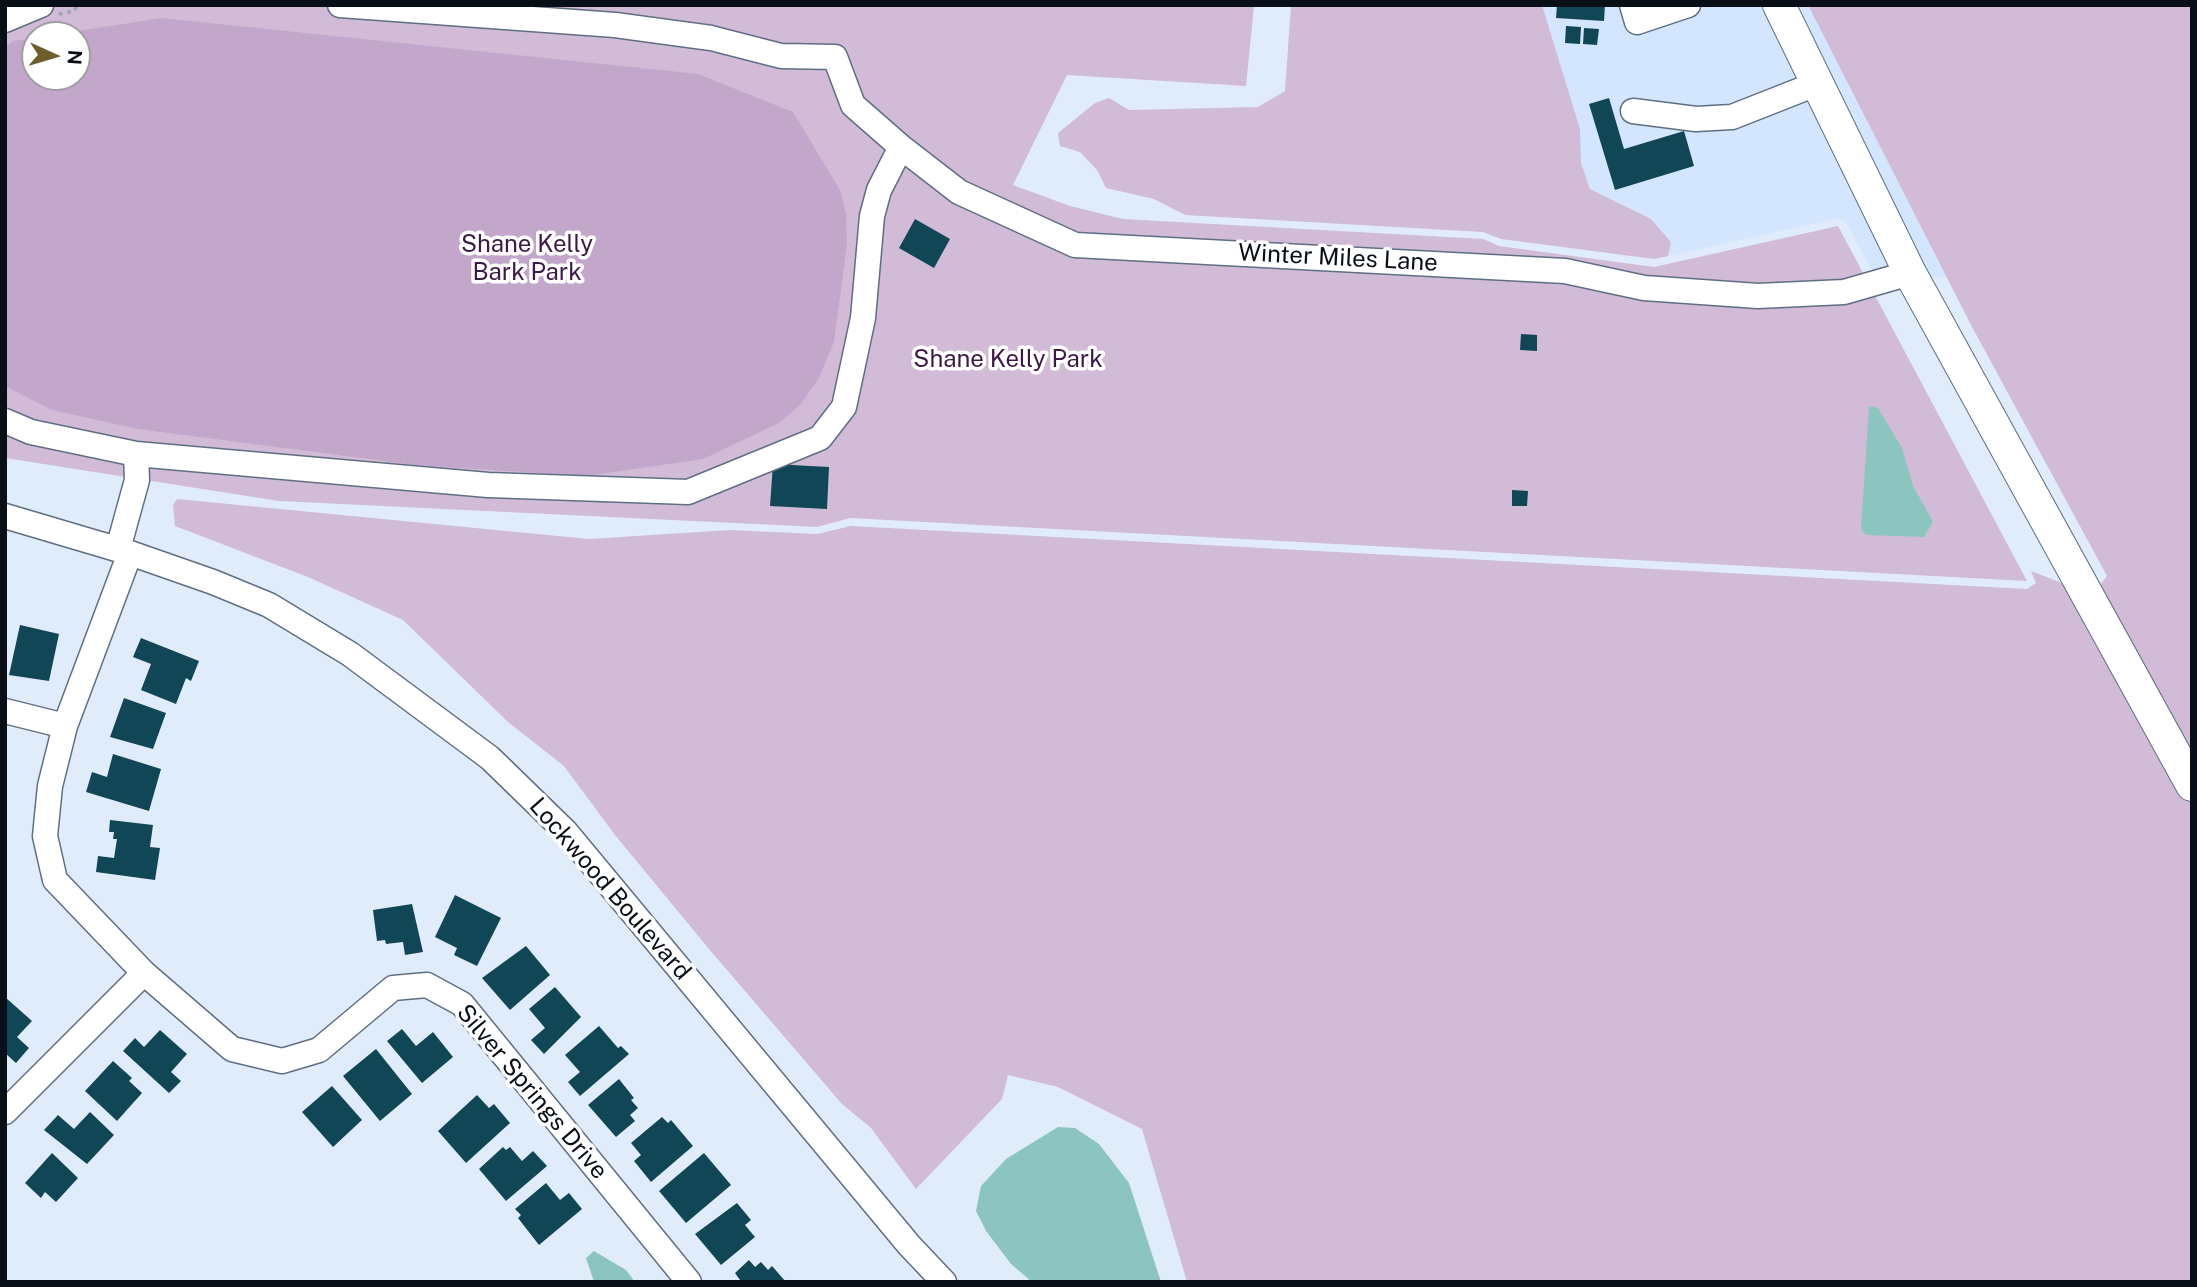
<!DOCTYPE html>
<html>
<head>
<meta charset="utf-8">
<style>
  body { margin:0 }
  #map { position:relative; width:2197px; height:1287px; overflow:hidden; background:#e1ecfb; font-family:"Public Sans",sans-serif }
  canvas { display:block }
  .frame { position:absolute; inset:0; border:7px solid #090f16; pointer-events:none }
  .north { position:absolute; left:21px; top:21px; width:70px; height:70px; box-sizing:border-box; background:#fff; border:2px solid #9d9fa2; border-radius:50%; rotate:94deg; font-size:19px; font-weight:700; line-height:28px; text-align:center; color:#090f16 }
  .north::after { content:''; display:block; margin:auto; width:24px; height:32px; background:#6e5e2b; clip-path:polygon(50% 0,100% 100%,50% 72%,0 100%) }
</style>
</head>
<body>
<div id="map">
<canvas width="2197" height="1287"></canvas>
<div class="frame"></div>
<div class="north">N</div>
</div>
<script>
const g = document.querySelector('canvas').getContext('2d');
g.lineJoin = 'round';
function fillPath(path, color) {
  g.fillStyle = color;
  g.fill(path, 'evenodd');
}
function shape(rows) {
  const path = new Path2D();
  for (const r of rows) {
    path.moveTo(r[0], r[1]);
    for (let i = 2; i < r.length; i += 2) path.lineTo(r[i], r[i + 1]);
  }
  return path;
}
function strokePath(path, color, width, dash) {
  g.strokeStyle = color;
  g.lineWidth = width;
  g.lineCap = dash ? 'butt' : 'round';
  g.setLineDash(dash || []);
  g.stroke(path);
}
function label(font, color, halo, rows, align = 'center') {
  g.font = font + ' "Public Sans",sans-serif';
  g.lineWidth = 7;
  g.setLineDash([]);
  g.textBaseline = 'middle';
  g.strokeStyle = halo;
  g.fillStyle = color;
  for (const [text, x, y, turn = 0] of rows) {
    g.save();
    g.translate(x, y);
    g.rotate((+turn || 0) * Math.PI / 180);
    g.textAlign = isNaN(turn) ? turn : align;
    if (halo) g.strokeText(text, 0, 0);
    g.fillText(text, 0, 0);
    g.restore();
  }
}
fillPath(shape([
  [1542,5,1768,5,1897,268,1873,273,1846,222,1839,218,1668,256,1671,242,1651,219,1590,189,1581,163,1580,129],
  [1790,5,1808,5,1947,278,1923,276]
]), '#d3e6fe');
fillPath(shape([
  [5,5,1254,5,1246,86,1067,75,1013,185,1070,206,1123,219,1483,239,1499,246,1654,267,1838,226,2027,581,850,518,817,527,279,501,5,458],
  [35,35,77,35,77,77,35,77],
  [1291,5,1542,5,1580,129,1581,163,1590,189,1651,219,1671,242,1668,256,1654,259,1501,239,1483,232,1185,215,1154,199,1106,188,1097,170,1080,152,1060,146,1058,133,1095,103,1109,98,1129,110,1258,107,1285,91],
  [1808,5,2192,5,2192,764,2096,590,2107,576,1971,325],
  [177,499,589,539,730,530,817,534,851,526,2027,589,2036,583,2031,571,2072,587,2192,806,2192,1282,1187,1282,1142,1129,1058,1087,1008,1075,1002,1099,916,1189,871,1128,842,1104,709,949,615,835,564,766,508,722,403,620,308,577,175,526,173,505]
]), '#d1bbd7');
fillPath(shape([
  [162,18,698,74,793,112,841,192,846,215,847,244,834,342,819,378,800,405,779,423,703,459,586,476,415,465,138,429,52,410,5,386,5,47,13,41,35,38,35,77,77,77,77,35,52,35]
]), '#c3a7cb');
fillPath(shape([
  [1869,406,1878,408,1902,448,1913,486,1933,522,1924,537,1866,535,1861,529],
  [1058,1127,1075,1128,1099,1144,1129,1183,1161,1282,1032,1282,1011,1264,986,1231,976,1211,981,1186,1006,1159],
  [594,1251,626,1270,635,1282,594,1282,586,1258]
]), '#8cc5c0');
fillPath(shape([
  [1557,5,1605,5,1604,21,1556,18],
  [1566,26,1581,27,1580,44,1565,43],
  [1584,28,1599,29,1597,45,1583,44],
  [1609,98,1624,149,1684,131,1694,166,1615,190,1589,104],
  [915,219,950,239,934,268,899,248],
  [1521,334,1537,335,1537,351,1520,350],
  [773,464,829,467,827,509,770,506],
  [1512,490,1528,491,1527,506,1512,506],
  [20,625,59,634,49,681,9,675],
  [141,638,199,661,191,681,186,678,176,704,141,690,151,664,133,657],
  [124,698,166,713,153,749,110,737],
  [113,754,161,769,149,811,86,792,92,772,107,777],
  [110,820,153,825,150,847,160,848,155,880,96,872,98,856,114,858,117,839,113,839,114,832,109,832],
  [455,895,501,918,477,966,454,955,457,948,435,937],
  [412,904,423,952,405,955,403,942,386,944,385,940,377,941,373,910],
  [526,946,550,975,510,1010,482,978],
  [555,987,581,1017,544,1054,531,1040,545,1028,529,1009],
  [5,997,32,1021,17,1037,29,1048,16,1063,5,1053],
  [599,1026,618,1048,621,1046,629,1054,580,1096,568,1082,580,1072,565,1055],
  [402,1029,416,1046,433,1032,453,1057,422,1083,387,1041],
  [160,1030,187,1054,171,1072,181,1081,169,1093,123,1051,135,1038,144,1047],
  [376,1049,412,1094,380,1121,343,1076],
  [113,1061,132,1078,129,1081,142,1093,117,1121,85,1091],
  [619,1079,634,1098,631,1100,638,1108,630,1115,635,1121,616,1137,588,1105],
  [332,1086,362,1120,333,1147,302,1112],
  [477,1095,489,1108,494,1104,510,1123,466,1163,438,1131],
  [90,1112,114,1135,87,1164,44,1130,58,1115,74,1129],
  [662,1117,668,1123,671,1120,693,1146,651,1182,634,1161,641,1155,631,1143],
  [503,1147,506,1150,510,1147,522,1161,533,1151,547,1166,506,1201,479,1169],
  [52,1153,78,1178,56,1202,45,1192,41,1198,25,1183],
  [704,1153,731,1185,686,1223,659,1191],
  [546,1183,560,1200,569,1193,582,1209,539,1245,518,1218,521,1215,515,1209],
  [737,1203,751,1220,745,1225,755,1237,721,1265,695,1234],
  [749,1260,755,1267,761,1262,768,1270,772,1266,786,1282,737,1282,740,1280,735,1273]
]), '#104655');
const minor = shape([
  [340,5,615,25,711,38,781,56,835,57,853,105,901,147,959,192,1075,245,1565,271,1644,288,1758,296,1844,292,1910,273],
  [1632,5,1637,22,1688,5],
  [5,20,41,5],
  [1633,111,1696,119,1732,117,1816,84],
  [5,421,31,432,136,454,137,480,118,549],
  [136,454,488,485,688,492,820,438,844,407,863,318,872,216,879,190,901,147],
  [5,516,130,553,213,582,269,605,350,654,490,758,565,831,909,1245,944,1282],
  [130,553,65,726,50,786,45,836,55,880,144,973,232,1049,282,1061,319,1050,393,988,427,985,462,1004,689,1282],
  [5,711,65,726],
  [5,1112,144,973]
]);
const major = shape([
  [1779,5,1910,273,2192,785]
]);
strokePath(minor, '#5e6f83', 27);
strokePath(major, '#5e6f83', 34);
strokePath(shape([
  [59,14,75,11,76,5]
]), '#9aa3b0', 3.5, [3.5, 5]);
strokePath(minor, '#fff', 24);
strokePath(major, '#fff', 32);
label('24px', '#3d1947', '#fff', [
  ["Shane Kelly",527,245],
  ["Bark Park",527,273],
  ["Shane Kelly Park",1008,360]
]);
label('24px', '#090f16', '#fff', [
  ["Winter Miles Lane",1338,258,3],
  ["Lockwood Boulevard",610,889,49],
  ["Silver Springs Drive",532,1092,50]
]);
</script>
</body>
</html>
